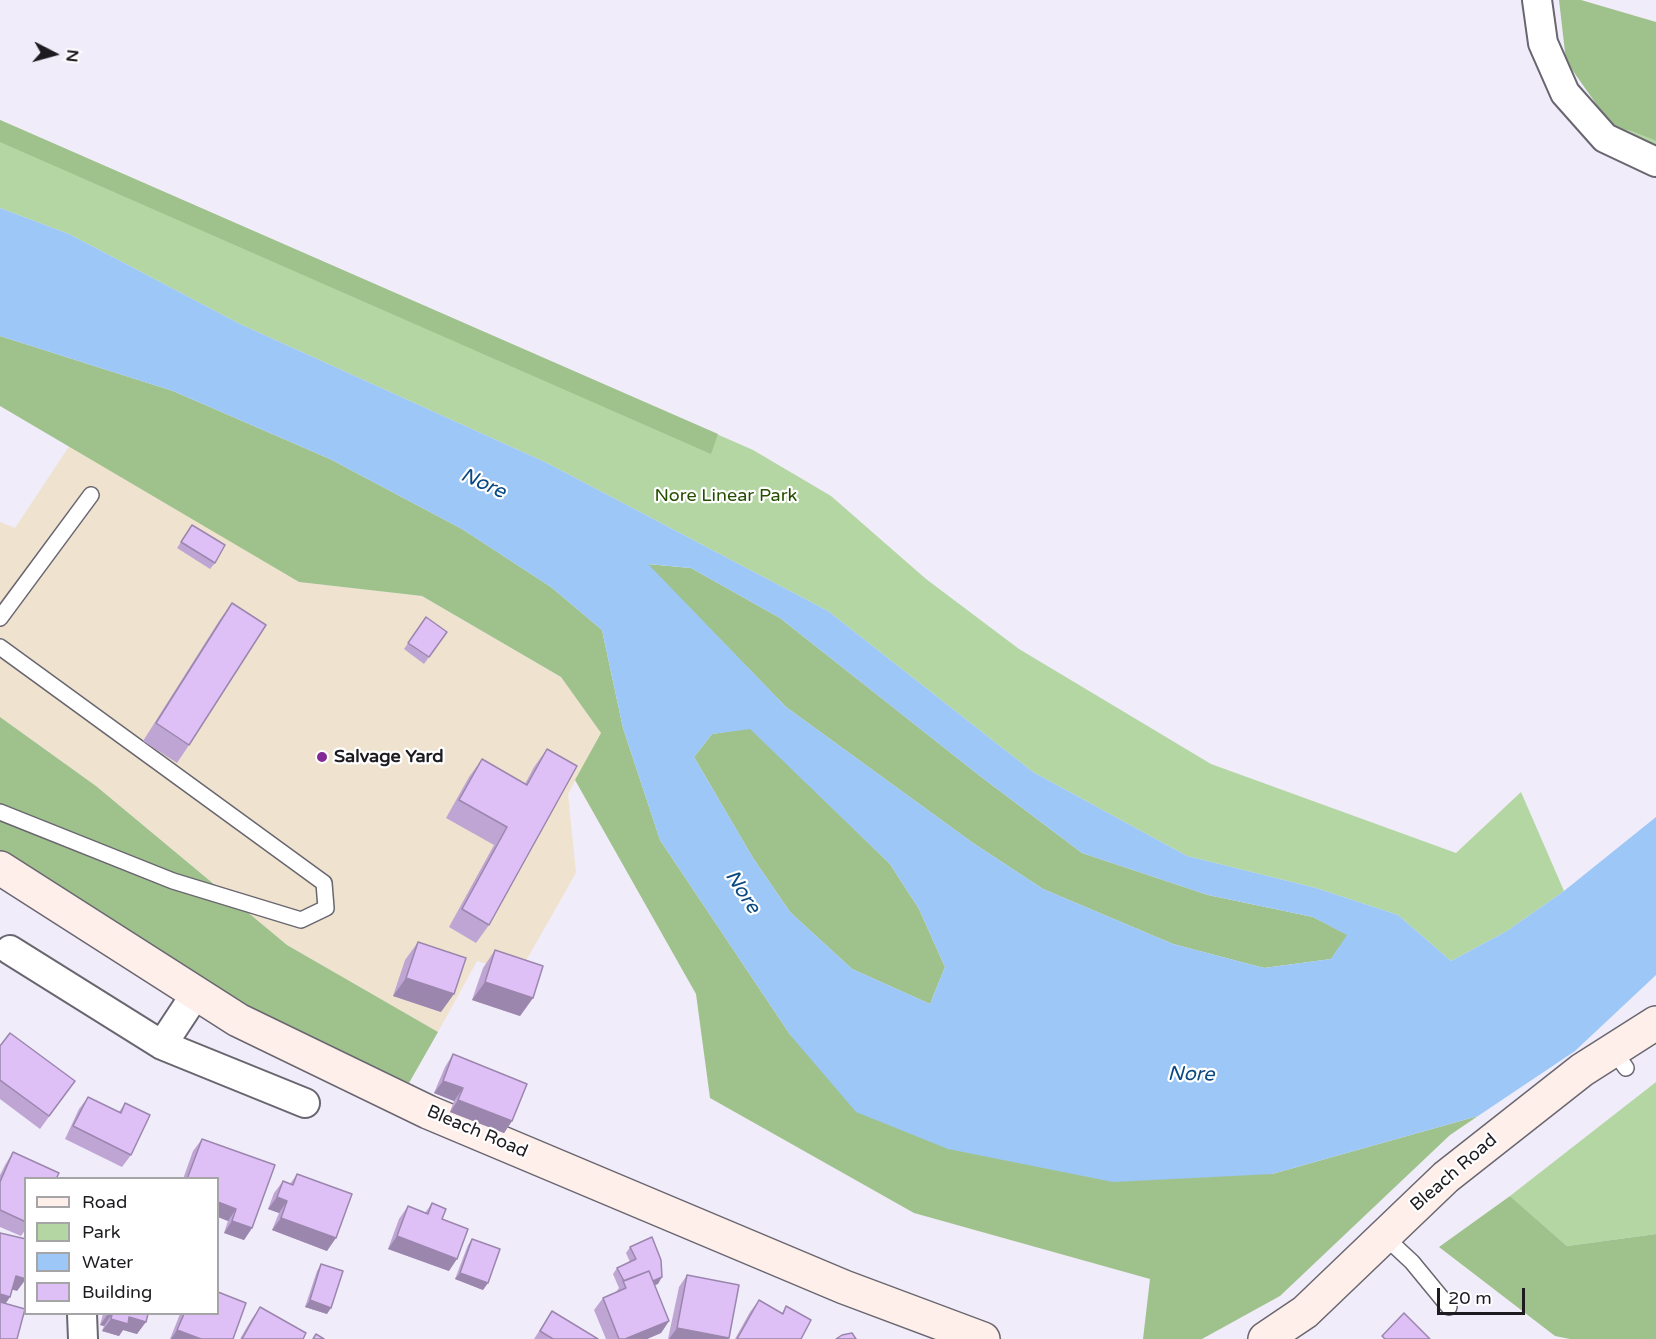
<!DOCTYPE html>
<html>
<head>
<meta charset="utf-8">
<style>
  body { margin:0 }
  #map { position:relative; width:1656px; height:1339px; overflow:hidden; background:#f0ecf9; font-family:"Varela Round",sans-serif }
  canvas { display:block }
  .legend { position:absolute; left:24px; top:1177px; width:195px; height:138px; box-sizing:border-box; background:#fff; border:2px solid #a5a4a6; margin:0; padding:8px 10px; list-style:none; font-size:18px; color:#1d1b20 }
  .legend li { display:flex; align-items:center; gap:12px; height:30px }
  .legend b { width:30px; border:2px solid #a5a4a6 }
  .north { position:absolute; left:24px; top:24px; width:60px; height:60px; -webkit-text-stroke:4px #fff; paint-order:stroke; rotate:96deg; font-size:16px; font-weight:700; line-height:24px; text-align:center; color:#1d1b20 }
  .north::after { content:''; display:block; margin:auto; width:21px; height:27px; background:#1d1b20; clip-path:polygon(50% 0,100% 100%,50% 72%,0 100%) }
  .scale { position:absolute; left:1437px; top:1288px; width:88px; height:27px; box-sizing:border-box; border:3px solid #1d1b20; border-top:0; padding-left:8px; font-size:18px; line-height:21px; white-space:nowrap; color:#1d1b20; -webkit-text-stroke:4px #fff; paint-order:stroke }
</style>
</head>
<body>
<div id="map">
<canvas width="1656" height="1339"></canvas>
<ul class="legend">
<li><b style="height:8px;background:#feefea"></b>Road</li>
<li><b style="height:16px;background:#b4d6a2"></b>Park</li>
<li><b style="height:16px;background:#9cc7f6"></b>Water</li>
<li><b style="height:16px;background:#dec0f7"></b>Building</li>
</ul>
<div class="north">N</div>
<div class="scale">20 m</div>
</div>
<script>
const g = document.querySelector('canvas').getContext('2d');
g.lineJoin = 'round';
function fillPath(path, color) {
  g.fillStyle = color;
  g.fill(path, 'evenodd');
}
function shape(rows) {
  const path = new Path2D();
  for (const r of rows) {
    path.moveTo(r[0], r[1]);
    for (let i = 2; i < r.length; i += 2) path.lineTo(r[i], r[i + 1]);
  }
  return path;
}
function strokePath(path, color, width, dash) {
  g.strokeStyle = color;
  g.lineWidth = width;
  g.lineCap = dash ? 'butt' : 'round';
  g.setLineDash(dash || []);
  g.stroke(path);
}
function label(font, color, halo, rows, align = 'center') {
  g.font = font + ' "Varela Round",sans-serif';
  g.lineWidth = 4.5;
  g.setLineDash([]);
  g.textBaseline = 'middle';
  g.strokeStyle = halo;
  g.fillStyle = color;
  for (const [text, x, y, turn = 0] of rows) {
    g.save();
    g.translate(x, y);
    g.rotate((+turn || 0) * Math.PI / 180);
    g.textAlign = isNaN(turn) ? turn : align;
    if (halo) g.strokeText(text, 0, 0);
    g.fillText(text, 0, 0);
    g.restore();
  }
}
fillPath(shape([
  [70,445,299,582,422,596,561,677,601,733,568,794,576,873,519,973,477,961,438,1032,287,945,96,786,0,717,0,522,15,528]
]), '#efe3cf');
fillPath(shape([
  [0,120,753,450,831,496,926,579,1019,649,1211,764,1456,853,1521,792,1564,891,1507,931,1451,961,1398,915,1316,888,1187,856,1033,772,828,611,547,463,240,324,69,234,0,208],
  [1613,128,1631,131,1656,141,1656,154],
  [1656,1082,1656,1234,1567,1246,1510,1196]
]), '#b4d6a2');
fillPath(shape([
  [1559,0,1581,0,1656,22,1656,141,1631,131,1613,128,1566,61],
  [0,120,718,434,711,454,0,142],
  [0,336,173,391,330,459,462,529,551,587,602,630,623,728,660,840,791,1036,1272,1174,1478,1116,1450,1135,1280,1296,1202,1339,1143,1339,1150,1279,914,1213,710,1098,696,994,575,780,601,733,561,677,422,596,299,582,0,406],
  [647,564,691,568,780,618,980,776,1082,853,1208,895,1313,917,1348,935,1331,959,1264,968,1173,944,1043,889,973,843,786,707],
  [0,717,96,786,287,945,438,1032,409,1083,211,989,0,851],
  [750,728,890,864,919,909,945,967,930,1004,852,969,790,912,753,858,694,757,712,734],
  [1510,1196,1567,1246,1656,1234,1656,1339,1570,1339,1555,1336,1439,1247]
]), '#9fc28d');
fillPath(shape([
  [0,208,69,234,240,324,547,463,828,611,1033,772,1187,856,1316,888,1398,915,1451,961,1507,931,1564,891,1656,817,1656,975,1575,1051,1478,1116,1272,1174,1113,1182,948,1149,856,1112,791,1036,660,840,623,728,602,630,551,587,462,529,330,459,173,391,0,336],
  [648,564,691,568,780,618,980,776,1082,853,1208,895,1313,917,1347,935,1331,959,1264,968,1173,944,1043,889,973,843,786,707],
  [750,729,890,864,919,909,945,967,930,1004,852,969,790,912,753,858,694,757,712,734]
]), '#9cc7f6');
const lane = shape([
  [0,618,91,495],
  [0,647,324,883,326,908,301,920,173,881,0,812],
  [1613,1050,1626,1068],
  [1384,1236,1412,1262,1449,1307]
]);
const street = shape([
  [1537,0,1543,43,1565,93,1605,138,1656,162],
  [10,950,162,1045,305,1103],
  [162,1045,195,995],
  [82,1314,83,1339]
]);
const secondary = shape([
  [0,868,238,1020,428,1112,844,1287,983,1339],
  [1265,1339,1305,1312,1446,1177,1582,1070,1656,1023]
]);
strokePath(lane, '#696670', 18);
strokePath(street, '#696670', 32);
strokePath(secondary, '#696670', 36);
strokePath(lane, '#fff', 15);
strokePath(street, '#fff', 28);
strokePath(secondary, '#feefea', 33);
fillPath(shape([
  [192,525,215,563,210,569,177,548],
  [232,603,189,745,177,763,143,741,219,621],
  [426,617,447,632,424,664,404,649],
  [547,749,489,925,476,943,449,927,494,845,446,818,469,777,482,759,525,784,534,767],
  [418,942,441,1012,393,996,405,960],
  [495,950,533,998,520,1016,472,1000,483,968],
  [0,1046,75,1081,40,1129,0,1099],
  [453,1054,512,1121,504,1133,450,1112,454,1101,434,1093,445,1067],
  [88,1097,119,1112,125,1103,131,1155,122,1167,65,1139,79,1109],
  [202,1139,252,1228,244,1240,224,1233,228,1221,218,1217,218,1179,183,1179,193,1151],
  [13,1152,26,1179,26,1229,21,1236,0,1227,0,1175,5,1165],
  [297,1174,327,1251,272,1230,279,1213,268,1209,274,1193,283,1181,290,1184],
  [432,1203,442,1219,449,1271,388,1249,399,1219,408,1206,425,1213],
  [472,1239,483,1290,455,1279,468,1245],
  [630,1247,658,1284,654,1285,669,1321,661,1333,647,1339,606,1339,594,1310,603,1298,616,1292,619,1288,613,1274,617,1268,630,1262,626,1253],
  [321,1264,327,1314,305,1307,317,1271],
  [687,1275,728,1339,668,1339,679,1287],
  [759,1300,782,1313,786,1306,801,1339,735,1339,750,1312],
  [260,1307,303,1339,240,1339,251,1320],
  [552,1311,598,1339,534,1339],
  [103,1314,148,1314,137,1334,123,1330,119,1336,102,1331,104,1326,100,1325],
  [180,1314,218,1314,233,1339,170,1339]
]), '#bfa5d4');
fillPath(shape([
  [406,978,454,994,441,1012,393,996],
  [485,982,533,998,520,1016,472,1000],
  [443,1081,463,1088,454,1101,434,1093],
  [458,1100,512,1121,504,1133,450,1112],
  [277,1197,287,1201,279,1213,268,1209],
  [218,1202,236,1209,228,1221,218,1217],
  [281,1218,336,1238,327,1251,272,1230],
  [232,1221,252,1228,244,1240,224,1233],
  [397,1236,457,1259,449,1271,388,1249],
  [460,1273,488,1283,483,1290,455,1279],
  [16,1276,26,1279,17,1291,7,1288],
  [662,1277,658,1284,643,1289,647,1283],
  [0,1294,10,1297,2,1309,0,1308],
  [310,1300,331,1308,327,1314,305,1307],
  [108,1314,112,1314,104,1326,100,1325],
  [129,1317,146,1322,137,1334,123,1330,119,1336,102,1331,111,1319],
  [669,1321,661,1333,647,1339,625,1339],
  [677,1328,729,1338,728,1339,669,1339],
  [177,1330,201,1339,171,1339]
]), '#9b86ad');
const building = shape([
  [192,525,225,545,215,563,181,542,192,525],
  [232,603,266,625,189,745,156,723,232,603],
  [426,617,447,632,429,657,408,643,426,617],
  [547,749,577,766,489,925,462,909,507,827,459,800,482,759,527,785,547,749],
  [418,942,466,958,454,994,406,978,418,942],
  [495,950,543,966,533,998,485,982,495,950],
  [10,1033,75,1081,49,1116,0,1080,0,1046,10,1033],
  [453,1054,527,1084,512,1121,458,1100,463,1088,443,1081,453,1054],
  [88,1097,121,1113,125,1103,150,1115,131,1155,73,1126,88,1097],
  [202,1139,275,1165,252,1228,232,1221,236,1209,218,1202,218,1179,187,1179,202,1139],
  [13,1152,59,1173,56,1179,26,1179,26,1222,0,1210,0,1182,13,1152],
  [297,1174,352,1194,336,1238,281,1218,287,1201,277,1197,283,1181,293,1185,297,1174],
  [432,1203,446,1209,442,1219,468,1229,457,1259,397,1236,408,1206,428,1214,432,1203],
  [0,1233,26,1239,26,1279,16,1276,10,1297,0,1294,0,1233],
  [652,1237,661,1260,662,1277,653,1281,649,1271,624,1281,617,1268,636,1259,630,1247,652,1237],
  [472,1239,500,1249,488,1283,460,1273,472,1239],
  [321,1264,343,1271,331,1308,310,1300,321,1264],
  [649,1271,669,1321,625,1339,619,1339,603,1298,626,1288,623,1281,649,1271],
  [687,1275,739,1285,729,1338,677,1328,687,1275],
  [218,1292,246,1303,233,1339,201,1339,177,1330,184,1314,218,1314,218,1292],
  [759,1300,783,1314,786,1306,811,1320,801,1339,737,1339,759,1300],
  [0,1302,25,1309,17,1339,0,1339,0,1302],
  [260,1307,306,1333,303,1339,242,1339,260,1307],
  [552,1311,598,1339,553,1339,540,1331,552,1311],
  [1404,1313,1430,1339,1385,1339,1382,1336,1404,1313],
  [112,1314,148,1314,146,1322,129,1317,128,1324,111,1319,112,1314],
  [852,1333,856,1339,836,1339,842,1335,852,1333],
  [316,1334,324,1339,313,1339,316,1334]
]);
fillPath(building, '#dec0f7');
strokePath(building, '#9b86ad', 1.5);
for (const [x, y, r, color] of [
  [322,757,6,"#822996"]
]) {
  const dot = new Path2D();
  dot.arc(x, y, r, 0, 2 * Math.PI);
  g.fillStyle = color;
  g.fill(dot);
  strokePath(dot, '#fff', 2);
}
label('18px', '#254e00', '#fff', [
  ["Nore Linear Park",726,496]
]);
label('bold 18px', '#1d1b20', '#fff', [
  ["Salvage Yard",334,757]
], 'left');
label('18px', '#1d1b20', '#fff', [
  ["Bleach Road",477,1132,23],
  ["Bleach Road",1454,1173,-41]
]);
label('italic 20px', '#0a4982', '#fff', [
  ["Nore",483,484,24],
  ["Nore",742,892,57],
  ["Nore",1191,1075,1]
]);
</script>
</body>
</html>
